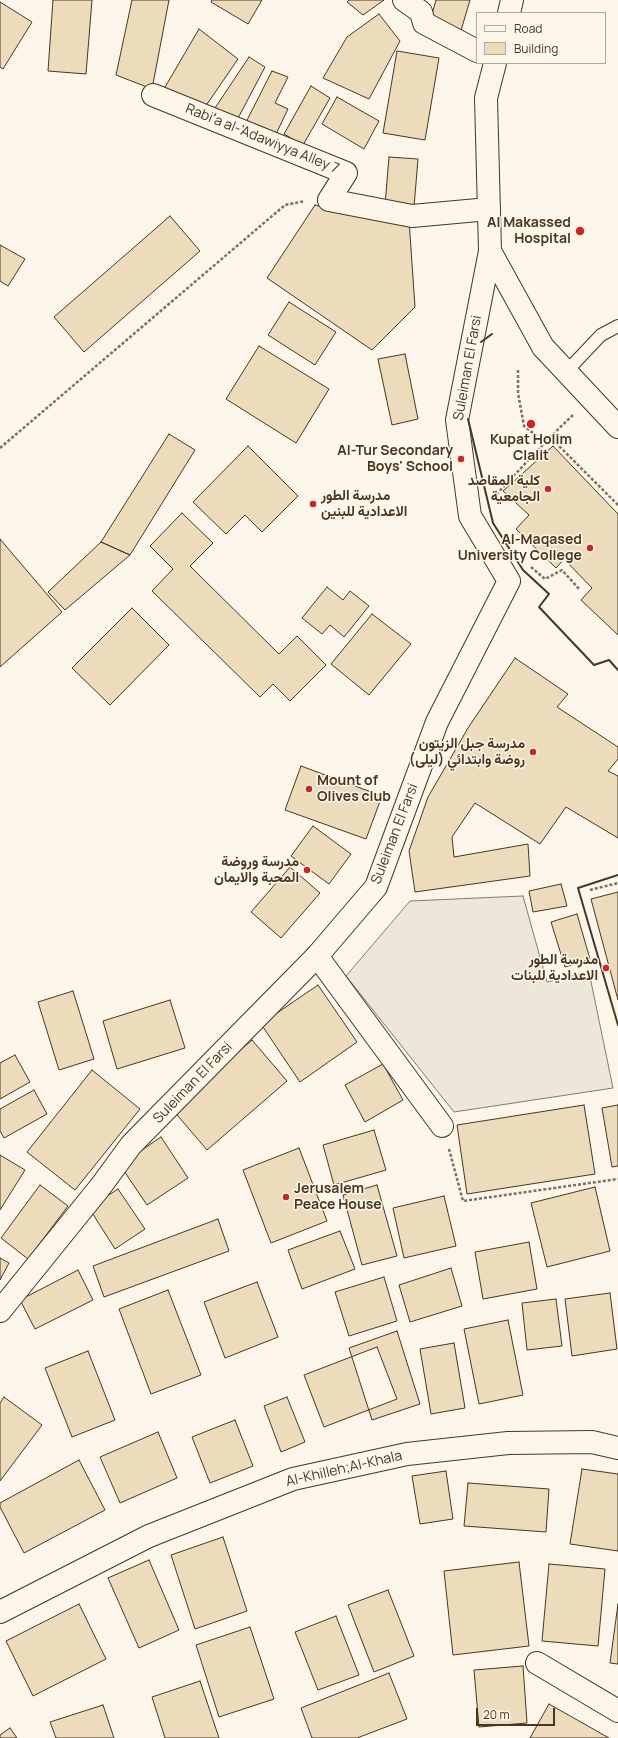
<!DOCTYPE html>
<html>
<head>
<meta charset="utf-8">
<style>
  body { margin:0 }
  #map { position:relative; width:618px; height:1738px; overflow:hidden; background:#fbf6e9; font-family:Manrope,sans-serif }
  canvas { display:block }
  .legend { position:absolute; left:476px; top:12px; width:130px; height:52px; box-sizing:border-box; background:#fbf6e9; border:1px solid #b4a999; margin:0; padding:5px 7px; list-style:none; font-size:12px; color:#4a3520 }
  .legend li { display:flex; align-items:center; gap:8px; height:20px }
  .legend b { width:20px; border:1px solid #b4a999 }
  .scale { position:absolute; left:476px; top:1708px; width:79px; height:18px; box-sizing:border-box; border:2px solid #4a3520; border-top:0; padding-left:5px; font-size:12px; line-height:14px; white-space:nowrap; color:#4a3520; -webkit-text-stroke:3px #fbf6e9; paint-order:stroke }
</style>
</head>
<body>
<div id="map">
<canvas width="618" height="1738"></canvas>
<ul class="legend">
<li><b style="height:5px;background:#fbf6e9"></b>Road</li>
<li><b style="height:11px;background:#ecdcbc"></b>Building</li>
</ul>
<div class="scale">20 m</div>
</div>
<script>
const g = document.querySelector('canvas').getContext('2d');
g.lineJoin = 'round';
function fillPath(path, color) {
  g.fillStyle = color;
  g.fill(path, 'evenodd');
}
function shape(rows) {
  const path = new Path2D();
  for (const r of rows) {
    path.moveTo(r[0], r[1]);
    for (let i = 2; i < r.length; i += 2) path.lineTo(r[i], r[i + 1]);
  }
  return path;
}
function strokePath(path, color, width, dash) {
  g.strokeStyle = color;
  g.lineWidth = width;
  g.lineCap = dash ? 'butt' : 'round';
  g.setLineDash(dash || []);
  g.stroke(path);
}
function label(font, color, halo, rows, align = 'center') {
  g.font = font + ' Manrope,Vazirmatn,sans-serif';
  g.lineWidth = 3;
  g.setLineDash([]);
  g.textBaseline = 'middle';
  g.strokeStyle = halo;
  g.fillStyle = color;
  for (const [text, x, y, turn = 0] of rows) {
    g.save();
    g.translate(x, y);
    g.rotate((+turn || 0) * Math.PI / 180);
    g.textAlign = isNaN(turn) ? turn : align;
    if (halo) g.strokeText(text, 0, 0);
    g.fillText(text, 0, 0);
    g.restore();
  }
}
const parking = shape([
  [523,896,547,982,589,972,613,1088,454,1112,346,976,410,901,523,896]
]);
fillPath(parking, '#ede7d9');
strokePath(parking, '#887966', 1);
const building = shape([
  [53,0,92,0,86,74,48,71,53,0],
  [132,0,169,0,152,89,116,75,132,0],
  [212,0,262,0,248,24,211,2,212,0],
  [349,0,384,0,363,15,347,2,349,0],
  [436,0,470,0,460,34,431,18,436,0],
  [0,2,32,22,3,69,0,67,0,2],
  [379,14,400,41,369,99,323,78,347,37,379,14],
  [199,29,238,59,203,110,161,94,199,29],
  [397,51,439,58,425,140,383,133,397,51],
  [249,57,265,67,236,122,211,114,249,57],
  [272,71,288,77,275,103,288,109,275,136,244,126,272,71],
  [311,86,330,98,303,145,284,134,311,86],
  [337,97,379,121,364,149,322,124,337,97],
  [389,157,418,159,414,207,385,205,389,157],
  [315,205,362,215,409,220,415,307,372,350,267,278,315,205],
  [170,216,200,251,84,352,54,317,170,216],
  [0,245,25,259,8,286,0,281,0,245],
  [289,302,336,332,315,365,268,335,289,302],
  [259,346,329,389,296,443,226,399,259,346],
  [405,354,418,419,392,425,378,359,405,354],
  [169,434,195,450,130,555,101,542,169,434],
  [248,446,298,496,262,532,245,515,226,534,193,502,248,446],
  [553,446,618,514,618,635,581,600,592,588,564,559,556,568,516,529,529,515,503,491,553,446],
  [182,513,213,543,190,566,279,654,297,636,326,665,290,701,273,684,260,697,152,591,173,569,150,546,182,513],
  [0,539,62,612,0,667,0,539],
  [101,542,130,555,65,610,48,592,101,542],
  [327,587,343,600,350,591,369,606,344,637,330,625,322,634,302,618,327,587],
  [132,608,169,645,110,705,72,668,132,608],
  [372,614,411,644,369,695,331,664,372,614],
  [515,658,568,694,557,707,618,747,618,759,608,771,618,776,618,838,566,807,540,844,475,803,452,837,454,857,528,844,530,876,415,892,409,851,428,797,468,728,515,658],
  [301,766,382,796,366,839,285,810,301,766],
  [313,826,351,854,329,884,291,856,313,826],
  [290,867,320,893,281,938,251,912,290,867],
  [561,884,567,906,533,912,529,891,561,884],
  [618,892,618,1000,591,899,618,892],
  [577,914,590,959,565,967,551,922,577,914],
  [318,985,357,1042,300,1082,261,1024,318,985],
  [73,991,94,1059,59,1070,38,1002,73,991],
  [170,1000,185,1048,117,1069,103,1021,170,1000],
  [252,1040,287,1081,207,1150,172,1109,252,1040],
  [15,1055,30,1082,0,1099,0,1063,15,1055],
  [383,1064,403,1100,365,1122,345,1085,383,1064],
  [92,1070,140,1109,75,1190,27,1152,92,1070],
  [34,1090,47,1114,4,1138,0,1131,0,1109,34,1090],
  [584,1105,595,1174,467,1194,457,1125,584,1105],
  [618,1105,618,1166,612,1167,602,1108,618,1105],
  [374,1130,386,1170,334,1185,323,1145,374,1130],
  [161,1137,188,1178,147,1205,120,1165,161,1137],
  [299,1148,327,1221,271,1243,243,1170,299,1148],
  [0,1155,25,1170,0,1210,0,1155],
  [40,1185,68,1206,28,1259,1,1238,40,1185],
  [377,1185,397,1256,362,1265,343,1195,377,1185],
  [595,1187,610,1251,547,1267,531,1203,595,1187],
  [118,1189,145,1229,115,1249,89,1208,118,1189],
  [444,1196,456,1246,404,1258,393,1208,444,1196],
  [218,1219,229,1251,104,1297,93,1266,218,1219],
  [340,1231,355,1269,302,1289,288,1250,340,1231],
  [529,1242,537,1289,483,1299,475,1252,529,1242],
  [0,1258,9,1263,0,1280,0,1258],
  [451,1268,462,1306,410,1322,399,1285,451,1268],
  [78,1270,93,1300,35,1329,20,1300,78,1270],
  [384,1277,397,1321,349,1336,335,1292,384,1277],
  [257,1282,278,1337,225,1358,204,1302,257,1282],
  [168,1290,201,1375,151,1394,119,1309,168,1290],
  [610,1293,617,1349,572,1356,565,1299,610,1293],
  [556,1299,562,1346,527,1350,522,1303,556,1299],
  [508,1320,523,1395,479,1404,464,1329,508,1320],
  [397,1331,420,1404,372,1420,349,1348,397,1331],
  [454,1343,465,1408,431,1414,420,1349,454,1343],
  [377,1347,397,1399,324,1427,304,1375,377,1347],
  [88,1351,115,1420,72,1437,45,1368,88,1351],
  [4,1397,42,1425,0,1481,0,1403,4,1397],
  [287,1397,305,1442,281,1452,264,1406,287,1397],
  [235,1420,253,1466,210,1483,192,1437,235,1420],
  [158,1432,177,1478,120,1503,100,1457,158,1432],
  [79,1460,105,1510,24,1553,0,1507,0,1503,79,1460],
  [582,1469,618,1474,618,1551,570,1544,582,1469],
  [446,1471,453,1519,420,1524,412,1476,446,1471],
  [468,1483,549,1489,546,1532,464,1526,468,1483],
  [223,1537,247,1611,195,1629,171,1555,223,1537],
  [149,1560,179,1630,139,1648,108,1578,149,1560],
  [519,1562,529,1646,453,1655,444,1571,519,1562],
  [549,1564,605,1569,598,1646,542,1641,549,1564],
  [388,1590,414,1656,374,1672,348,1605,388,1590],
  [79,1604,106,1659,33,1696,6,1641,79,1604],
  [618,1604,618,1664,610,1663,618,1604],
  [336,1616,359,1675,318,1690,295,1632,336,1616],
  [250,1627,274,1699,219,1717,196,1645,250,1627],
  [523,1666,527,1723,479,1727,474,1670,523,1666],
  [389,1673,407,1719,357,1738,312,1738,301,1708,389,1673],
  [200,1681,219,1738,165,1738,152,1697,200,1681],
  [549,1704,609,1738,530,1738,549,1704],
  [103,1705,114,1738,56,1738,50,1722,103,1705],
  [10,1728,17,1738,0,1738,0,1735,10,1728]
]);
fillPath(building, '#ecdcbc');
strokePath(building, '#4a3520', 1);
const lane = shape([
  [566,372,601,335,618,326]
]);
const street = shape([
  [404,0,421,12,424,23,477,51],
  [153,95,346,173,329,200,412,216,489,209],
  [317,956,442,1126],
  [0,1612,149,1536,293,1479,407,1454,508,1443,592,1442,618,1448],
  [537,1663,618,1711]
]);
const secondary = shape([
  [509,13,512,0],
  [495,63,486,98,490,251,543,347,618,427],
  [0,1311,101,1186,131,1145,317,956,376,887,437,722,509,581,470,516,457,420,490,251]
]);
strokePath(lane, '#4a3520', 14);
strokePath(street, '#4a3520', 24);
strokePath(secondary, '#4a3520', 24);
strokePath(shape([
  [518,370,518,393,524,426,537,436,550,437],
  [573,415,550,437,618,505],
  [0,448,285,205,305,201],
  [493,498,550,437],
  [531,567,545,579,562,570,579,589],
  [590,890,618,883],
  [449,1149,463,1201,618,1179]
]), '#7f6f5c', 2.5, [3, 2]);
strokePath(lane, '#fbf6e9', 12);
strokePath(street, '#fbf6e9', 22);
strokePath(secondary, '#fbf6e9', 22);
strokePath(shape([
  [481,342,492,334],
  [468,419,493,523,523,570,549,594,539,607,594,665,609,660,618,670],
  [618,875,578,888,618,1025]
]), '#4a3520', 2);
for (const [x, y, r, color] of [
  [580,231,5,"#c62828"],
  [531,424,5,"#c62828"],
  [461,459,4,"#c62828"],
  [548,489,4,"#c62828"],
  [313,504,4,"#c62828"],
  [590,548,4,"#c62828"],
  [533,752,4,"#c62828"],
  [309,789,4,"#c62828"],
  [307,870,4,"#c62828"],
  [606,968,4,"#c62828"],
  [286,1197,4,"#c62828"]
]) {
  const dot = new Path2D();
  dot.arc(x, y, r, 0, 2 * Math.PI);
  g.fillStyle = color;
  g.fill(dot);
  strokePath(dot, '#fbf6e9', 1.5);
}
label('14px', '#4a3520', '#fbf6e9', [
  ["Rabiʼa al-'Adawiyya Alley 7",262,139,22],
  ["Suleiman El Farsi",468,368,-80],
  ["Suleiman El Farsi",395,834,-69],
  ["Suleiman El Farsi",193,1083,-46],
  ["Al-Khilleh;Al-Khala",344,1469,-13]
]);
label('bold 14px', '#4a3520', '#fbf6e9', [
  ["Al Makassed",571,223],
  ["Hospital",571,239],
  ["Kupat Holim",531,440,"center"],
  ["Clalit",531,456,"center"],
  ["Al-Tur Secondary",453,451],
  ["Boys' School",453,467],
  ["كلية المقاصد",540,481],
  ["الجامعية",540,497],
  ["مدرسة الطور",321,496,"left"],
  ["الاعدادية للبنين",321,512,"left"],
  ["Al-Maqased",582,540],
  ["University College",582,556],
  ["مدرسة جبل الزيتون",525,744],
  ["(ليلى) روضة وابتدائي",525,760],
  ["Mount of",317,781,"left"],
  ["Olives club",317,797,"left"],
  ["مدرسة وروضة",299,862],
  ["المحبة والايمان",299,878],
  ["مدرسة الطور",598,960],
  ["الاعدادية للبنات",598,976],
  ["Jerusalem",294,1189,"left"],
  ["Peace House",294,1205,"left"]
], 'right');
</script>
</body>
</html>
